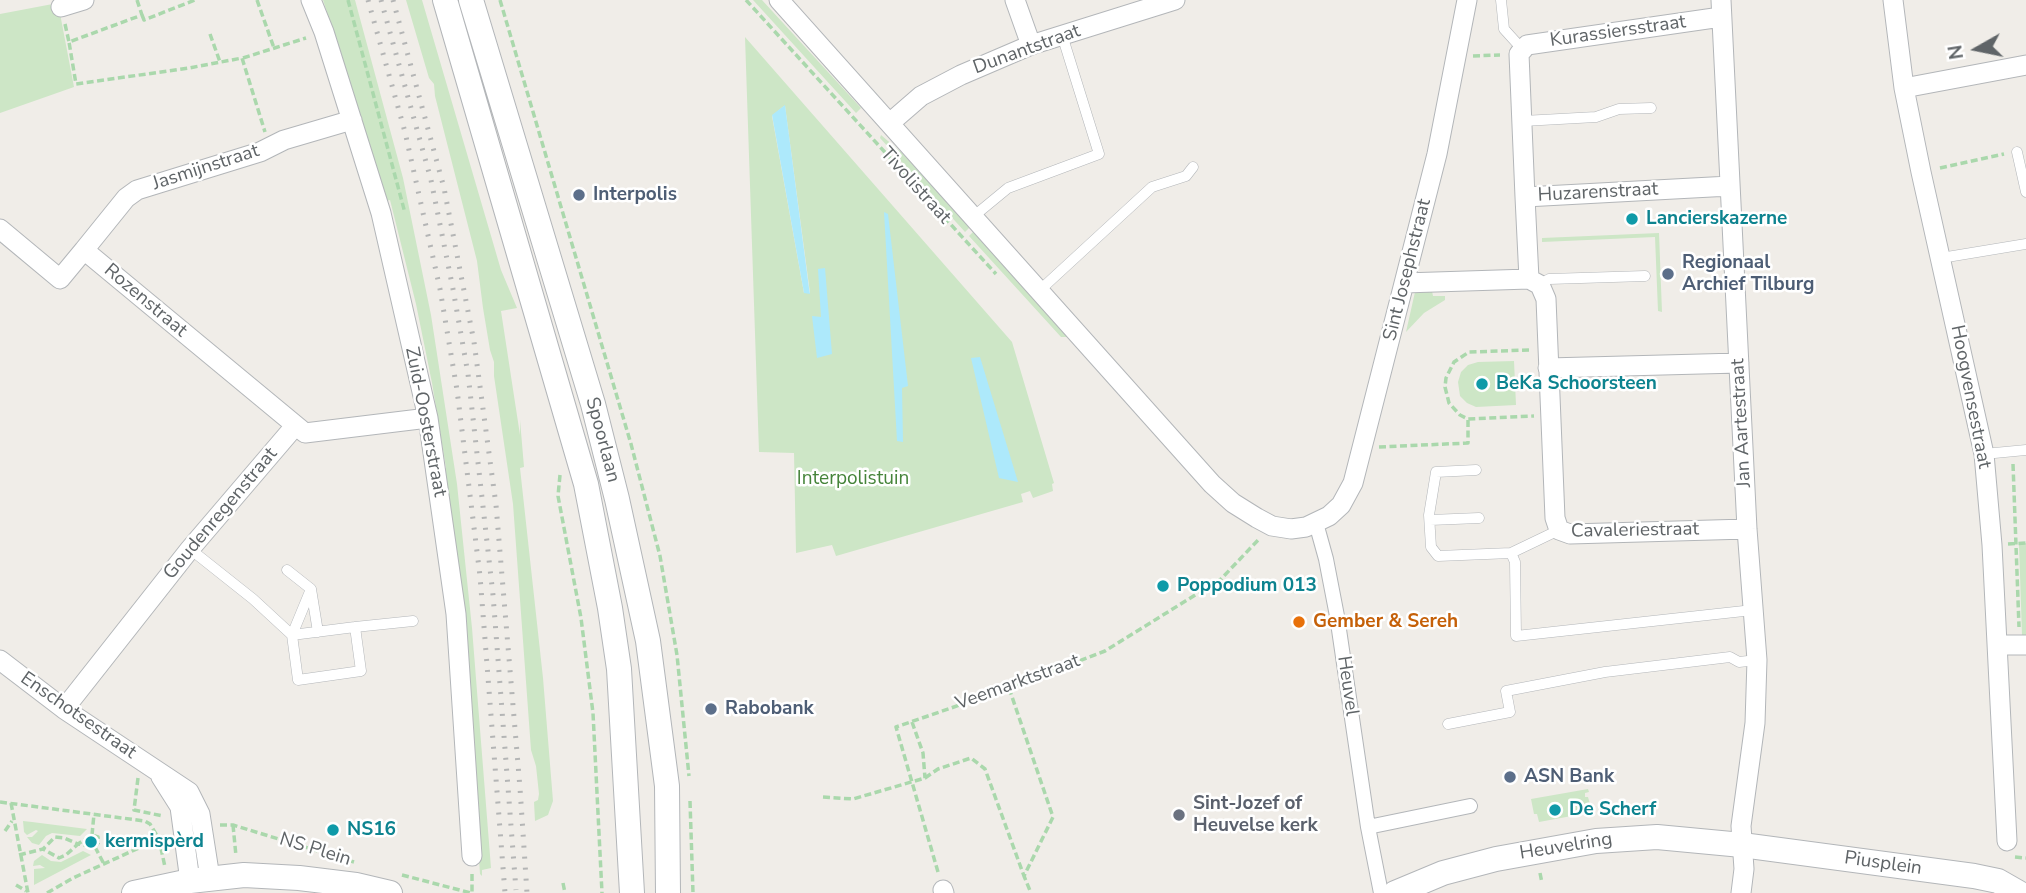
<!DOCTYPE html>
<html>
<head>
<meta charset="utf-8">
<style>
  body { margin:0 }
  #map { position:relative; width:2026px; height:893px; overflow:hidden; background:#f0ede8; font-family:"Nunito Sans",sans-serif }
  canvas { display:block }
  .north { position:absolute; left:1942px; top:14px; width:70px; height:70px; -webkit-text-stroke:5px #fff; paint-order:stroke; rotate:261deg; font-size:19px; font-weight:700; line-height:28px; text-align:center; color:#5f6467 }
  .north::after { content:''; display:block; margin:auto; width:24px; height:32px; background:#5f6467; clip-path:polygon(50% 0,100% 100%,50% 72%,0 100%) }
</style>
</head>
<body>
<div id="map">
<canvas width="2026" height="893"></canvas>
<div class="north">N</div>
</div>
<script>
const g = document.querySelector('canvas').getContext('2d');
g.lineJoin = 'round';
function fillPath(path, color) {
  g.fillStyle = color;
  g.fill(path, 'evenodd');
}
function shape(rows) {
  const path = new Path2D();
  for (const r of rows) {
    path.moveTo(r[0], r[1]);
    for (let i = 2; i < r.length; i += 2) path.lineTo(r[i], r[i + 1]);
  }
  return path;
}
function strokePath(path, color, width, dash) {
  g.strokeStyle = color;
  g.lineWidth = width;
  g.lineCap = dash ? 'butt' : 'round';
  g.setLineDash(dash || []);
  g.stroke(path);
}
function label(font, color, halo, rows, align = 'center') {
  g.font = font + ' "Nunito Sans",sans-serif';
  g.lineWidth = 5;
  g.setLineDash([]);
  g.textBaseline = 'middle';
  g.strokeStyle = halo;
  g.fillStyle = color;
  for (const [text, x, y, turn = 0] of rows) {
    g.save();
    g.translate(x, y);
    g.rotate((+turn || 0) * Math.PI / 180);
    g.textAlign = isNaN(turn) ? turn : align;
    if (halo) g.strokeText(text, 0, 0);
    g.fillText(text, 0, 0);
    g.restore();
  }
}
fillPath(shape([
  [323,0,355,0,403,178,431,315,457,484,472,628,491,868,482,870,482,876,480,874,475,797,443,469,446,468,432,383,416,304,390,200,382,202,357,106],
  [406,0,422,0,501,270,517,308,501,311,520,435,520,420,524,467,520,468,543,678,553,801,548,815,535,821,534,802,538,800,539,794,536,766,531,750,513,504,494,376,494,362,490,350,483,308,477,261,435,96,434,84,429,78],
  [753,0,762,0,861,108,856,113],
  [58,3,74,87,0,113,0,14],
  [745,37,1012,342,1054,483,1052,484,1053,491,1033,498,1030,491,1021,494,1023,502,836,556,832,545,796,553,794,453,759,452],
  [784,106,785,106,810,293,804,293,772,116],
  [881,135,902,153,970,227,965,232,880,138],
  [974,231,1069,337,1061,337,969,236],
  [1659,233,1662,312,1658,311,1655,237,1542,242,1542,238],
  [1432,291,1433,296,1445,296,1445,300,1424,313,1406,332,1415,292],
  [1514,361,1516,405,1476,407,1467,403,1460,396,1458,382,1461,372,1468,365,1478,362],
  [2026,543,2026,635,2022,635,2019,544],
  [1588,789,1589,792,1585,793,1585,797,1588,797,1590,804,1587,805,1588,813,1539,822,1537,814,1534,814,1531,799],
  [23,821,32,822,87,829,80,836,52,833,46,836,39,845,32,843,27,837,32,837,38,831,36,830,27,835,24,832],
  [83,851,91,855,34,885,34,869,45,868,40,865,33,866,34,861,42,855,51,861,61,862]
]), '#cde6c6');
fillPath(shape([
  [785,105,809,288,810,294,804,293,772,115],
  [884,212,888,214,908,386,902,388,903,442,897,441],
  [825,268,832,354,817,358,812,316,821,317,818,269],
  [980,357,1018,482,999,478,971,358]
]), '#ade9fb');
const service = shape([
  [1501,0,1504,29,1523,50],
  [1523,121,1596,117,1619,109,1651,108],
  [2017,152,2026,192],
  [974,216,1008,188,1099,154,1062,35],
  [1941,258,2026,244],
  [1540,285,1549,279,1645,276],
  [1039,291,1152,187,1186,176,1193,167],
  [1984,454,2026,450],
  [1476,470,1436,472,1429,515,1431,547,1438,556,1511,553,1559,530],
  [1430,520,1479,518],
  [190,549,253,599,292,635,298,680,361,671,355,627,413,621],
  [1511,553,1515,562,1516,636,1753,610],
  [287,570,311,589,318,632],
  [311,589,292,635,355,627],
  [1448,724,1510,712,1506,691,1605,672,1730,657,1739,662,1757,660]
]);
const pedestrian = shape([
  [1316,523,1326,559,1337,616,1368,827,1381,893],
  [1368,827,1470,806]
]);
const minor = shape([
  [311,0,324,32,381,213,428,418,456,614,472,856],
  [779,0,1212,484,1233,503,1257,518,1272,526,1291,529,1306,527,1329,516,1341,505,1353,483,1437,154,1467,0],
  [1015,0,1031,45],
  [1721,0,1747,529,1757,660,1755,723,1741,826,1744,869,1741,893],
  [1893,0,1904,88,1921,172,1984,454,1992,545,2007,841],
  [61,7,84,0],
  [1721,17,1527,45,1519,54,1525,197,1730,186],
  [1904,88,2026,65],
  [891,122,921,96,961,75,1031,45,1175,0],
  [1525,197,1529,279],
  [0,229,60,279,84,250,305,433,428,418],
  [84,250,126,198,137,190,260,152,284,140,352,120],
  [1404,283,1529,279,1540,285,1546,299,1555,518,1559,530,1570,534,1747,529],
  [1548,368,1739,363],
  [1998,645,2026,645],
  [0,660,64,709,189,792,200,814,210,878],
  [64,709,190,549,295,426],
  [161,777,180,807,190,881],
  [943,890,944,893]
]);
const tertiary = shape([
  [445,0,586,484,610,608,619,669,632,893],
  [471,0,593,404,617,499,648,641,667,786,668,893],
  [134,893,190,881,244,875,299,878,356,885,390,893],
  [1395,893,1443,873,1496,859,1596,841,1657,837,1742,845,1974,876,1998,881,2019,893]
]);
strokePath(service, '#b3b6b9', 11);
strokePath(pedestrian, '#b3b6b9', 16);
strokePath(minor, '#b3b6b9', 21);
strokePath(tertiary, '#b3b6b9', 26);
strokePath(shape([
  [137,0,142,15,69,42,76,84,189,68,242,58,265,132],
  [257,0,274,48],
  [348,0,405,213],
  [500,0,631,444,660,556,677,655,689,776],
  [746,0,996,274],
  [142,15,144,20,195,0],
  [65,24,69,42],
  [210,34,220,62],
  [1473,56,1500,55],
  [243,58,306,38],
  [1940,168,2004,154],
  [1529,350,1469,352,1454,362,1446,378,1445,387,1449,403,1460,415,1468,419,1534,416],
  [1379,447,1468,443,1468,419],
  [2013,464,2019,627],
  [560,475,558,496,581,618,593,713,602,893],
  [2008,544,2026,543],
  [1009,688,1053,817,1024,876,1031,893],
  [912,722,923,753,925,778],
  [138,778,134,810,163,816],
  [823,797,853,799,925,778,938,769,971,758,985,769,1024,876],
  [690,801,693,893],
  [0,802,145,821,150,824,159,839,165,867],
  [11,803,28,893],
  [220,825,233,825,354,862],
  [233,825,236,856],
  [5,831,12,821],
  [92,835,94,814],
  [95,847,104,864],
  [19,855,43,849,55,837,64,838,78,844,92,835,98,837,99,842,95,847,78,844,66,855,59,858,43,849],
  [2015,857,2026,858],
  [938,872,896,727,1009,688,1105,651,1221,579,1260,538],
  [1540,873,1542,883],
  [472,874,472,893],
  [402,875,471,893],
  [563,883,565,893],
  [16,885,26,891],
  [47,893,73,878,165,836]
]), '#aad8ac', 3.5, [7, 3.5]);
strokePath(service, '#fff', 10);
strokePath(pedestrian, '#fff', 14);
strokePath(minor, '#fff', 19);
strokePath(tertiary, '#fff', 24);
strokePath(shape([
  [368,0,405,132,440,289,457,390,480,576,505,893],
  [381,0,431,180,453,289,468,374,493,595,516,890],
  [393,0,444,188,474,342,496,505,520,788,527,893]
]), '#b4b5b5', 5, [2, 9]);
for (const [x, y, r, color] of [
  [579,195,7,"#5c6f8a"],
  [1632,219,7,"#0f9aa8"],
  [1668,274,7,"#5c6f8a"],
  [1482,384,7,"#0f9aa8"],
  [1163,586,7,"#0f9aa8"],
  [1299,622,7,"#e8710a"],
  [711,709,7,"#5c6f8a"],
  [1510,777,7,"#5c6f8a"],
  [1555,810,7,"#0f9aa8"],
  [1179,815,7,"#6b7280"],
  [333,830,7,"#0f9aa8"],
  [91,842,7,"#0f9aa8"]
]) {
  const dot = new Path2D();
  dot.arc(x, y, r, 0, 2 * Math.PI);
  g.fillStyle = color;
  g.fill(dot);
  strokePath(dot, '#fff', 2.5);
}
label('19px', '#5f6467', '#fff', [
  ["Kurassiersstraat",1618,32,-8],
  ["Dunantstraat",1027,50,-20],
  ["Jasmijnstraat",206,168,-18],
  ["Tivolistraat",915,186,48],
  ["Huzarenstraat",1598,193,-3],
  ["Sint Josephstraat",1408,270,-76],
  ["Rozenstraat",145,301,40],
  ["Hoogvensestraat",1970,397,79],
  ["Zuid-Oosterstraat",425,422,79],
  ["Jan Aartestraat",1742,423,-93],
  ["Spoorlaan",602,440,75],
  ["Goudenregenstraat",221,514,-50],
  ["Cavaleriestraat",1635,531,-1],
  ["Veemarktstraat",1018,683,-20],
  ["Heuvel",1347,686,82],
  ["Enschotsestraat",78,716,35],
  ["Heuvelring",1566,847,-9],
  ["NS Plein",315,850,17],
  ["Piusplein",1883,864,8]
]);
label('bold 19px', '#4e5e75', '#fff', [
  ["Interpolis",593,195],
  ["Regionaal",1682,263],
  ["Archief Tilburg",1682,285],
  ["Rabobank",725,709],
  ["ASN Bank",1524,777]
], 'left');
label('bold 19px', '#0d838f', '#fff', [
  ["Lancierskazerne",1646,219],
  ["BeKa Schoorsteen",1496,384],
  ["Poppodium 013",1177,586],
  ["De Scherf",1569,810],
  ["NS16",347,830],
  ["kermispèrd",105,842]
], 'left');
label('19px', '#45843a', '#fff', [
  ["Interpolistuin",853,479]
]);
label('bold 19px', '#c56008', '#fff', [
  ["Gember & Sereh",1313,622]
], 'left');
label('bold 19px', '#5b616d', '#fff', [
  ["Sint-Jozef of",1193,804],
  ["Heuvelse kerk",1193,826]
], 'left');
</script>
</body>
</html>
